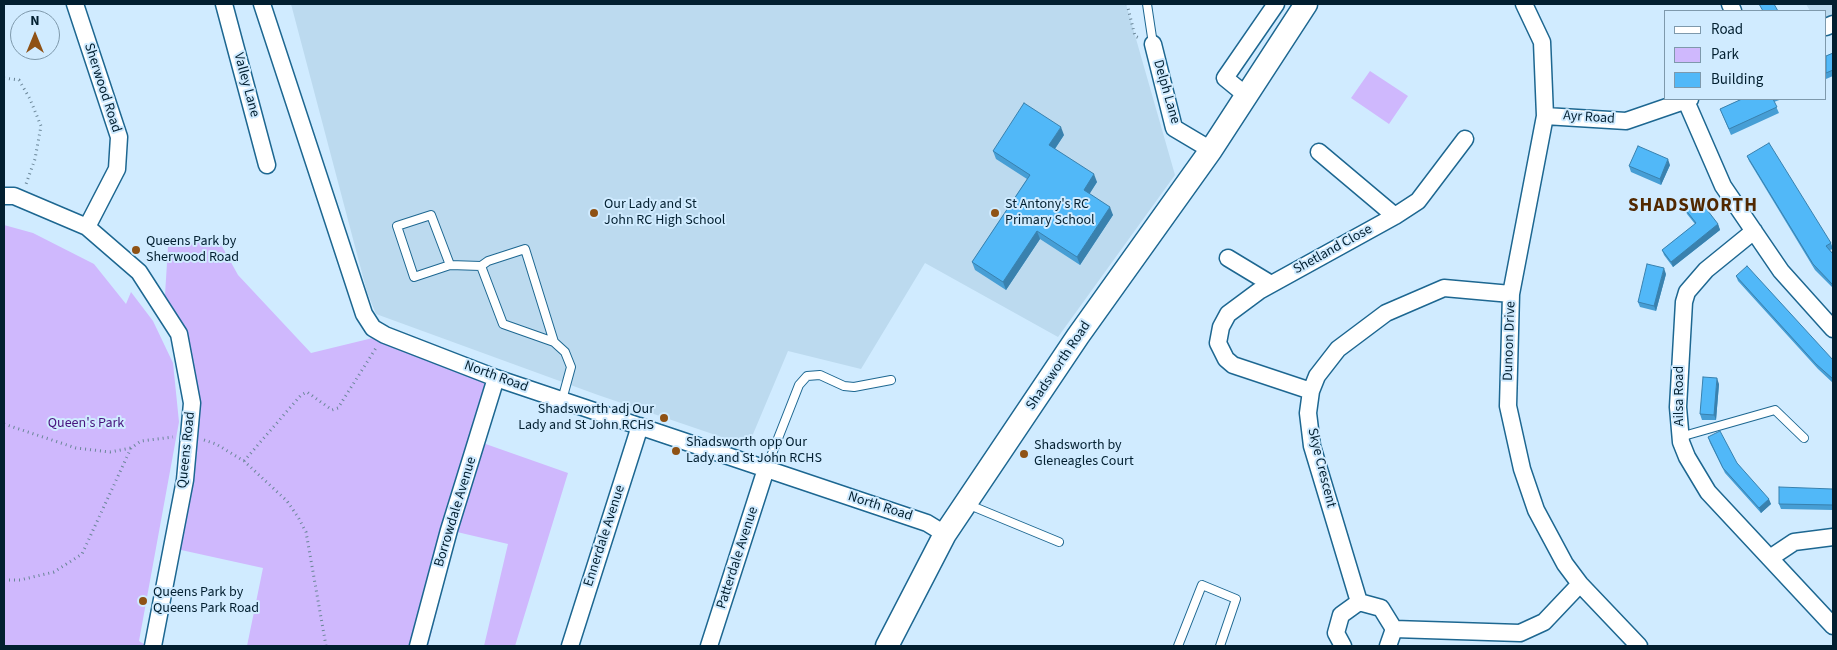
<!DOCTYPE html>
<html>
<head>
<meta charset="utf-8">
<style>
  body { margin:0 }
  #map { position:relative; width:1837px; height:650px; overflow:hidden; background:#d0ebff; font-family:"Source Sans 3",sans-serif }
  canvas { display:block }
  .frame { position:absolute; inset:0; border:5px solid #021f30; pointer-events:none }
  .legend { position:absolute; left:1664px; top:10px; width:162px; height:90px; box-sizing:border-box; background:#d0ebff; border:1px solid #7e99ac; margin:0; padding:6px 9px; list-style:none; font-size:15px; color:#021f30 }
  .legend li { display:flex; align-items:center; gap:10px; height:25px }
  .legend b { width:25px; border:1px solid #7e99ac }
  .north { position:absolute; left:10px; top:10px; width:50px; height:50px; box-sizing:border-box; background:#d0ebff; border:1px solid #7e99ac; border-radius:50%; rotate:0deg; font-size:14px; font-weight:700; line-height:20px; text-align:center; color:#021f30 }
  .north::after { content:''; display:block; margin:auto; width:18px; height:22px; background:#8f5215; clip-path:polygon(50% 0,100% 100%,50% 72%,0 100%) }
</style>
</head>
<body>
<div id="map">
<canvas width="1837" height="650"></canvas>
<div class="frame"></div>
<ul class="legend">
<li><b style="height:6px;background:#fff"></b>Road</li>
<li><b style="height:14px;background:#cfb8fd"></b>Park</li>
<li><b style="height:14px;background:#51b8f8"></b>Building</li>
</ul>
<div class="north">N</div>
</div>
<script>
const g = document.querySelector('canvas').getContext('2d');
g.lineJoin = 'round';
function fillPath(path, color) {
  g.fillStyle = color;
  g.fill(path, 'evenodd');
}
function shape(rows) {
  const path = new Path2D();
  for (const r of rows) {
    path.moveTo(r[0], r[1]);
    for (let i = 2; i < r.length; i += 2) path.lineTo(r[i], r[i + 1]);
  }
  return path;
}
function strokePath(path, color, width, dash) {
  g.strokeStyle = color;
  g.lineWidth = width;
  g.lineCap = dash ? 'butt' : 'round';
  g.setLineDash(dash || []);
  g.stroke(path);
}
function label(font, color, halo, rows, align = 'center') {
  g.font = font + ' "Source Sans 3",sans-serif';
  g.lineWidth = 4;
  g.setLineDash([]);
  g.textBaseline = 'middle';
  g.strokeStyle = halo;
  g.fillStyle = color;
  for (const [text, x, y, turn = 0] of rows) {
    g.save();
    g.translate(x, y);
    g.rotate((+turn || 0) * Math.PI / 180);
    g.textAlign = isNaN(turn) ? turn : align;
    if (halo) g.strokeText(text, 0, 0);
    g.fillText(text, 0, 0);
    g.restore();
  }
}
fillPath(shape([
  [291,4,1126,4,1175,175,1058,337,925,263,861,369,788,351,748,446,598,395,376,314,367,292],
  [1806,4,1833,4,1833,15,1826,18,1826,11,1810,11]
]), '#bcdaef');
fillPath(shape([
  [1370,71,1408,96,1389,124,1351,98],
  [4,225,33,233,94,264,126,304,131,292,153,321,173,363,179,422,139,641,147,646,4,646],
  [218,239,238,275,311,353,385,335,496,378,480,442,568,473,515,646,484,646,508,544,457,532,428,646,247,646,263,568,172,548,192,403,164,311,168,247]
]), '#cfb8fd');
const service = shape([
  [1147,4,1153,44],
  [450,265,414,277,397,226,431,215,450,265,481,266],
  [554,342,503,324,481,266,488,261,525,249,554,342,565,352,571,367,562,400],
  [1680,437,1775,410,1804,438],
  [766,469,799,385,807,376,820,375,844,386,854,387,891,380],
  [967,504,1059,542],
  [1178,646,1202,585,1236,599,1220,646]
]);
const minor = shape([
  [75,4,119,137,117,169,87,227],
  [224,4,267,165],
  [262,4,364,314,373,328,385,335,496,378,927,523,945,534],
  [1524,4,1542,42,1545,116,1511,294,1508,406,1522,469,1536,510,1565,564,1580,584,1639,646],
  [1730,4,1733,11],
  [1826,27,1833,24],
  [1153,44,1174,128,1211,150],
  [1247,96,1225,78,1276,4],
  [1686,101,1723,186,1781,271,1833,329],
  [1545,116,1626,121,1690,99],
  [1319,152,1395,216],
  [4,196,14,196,87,227,139,272,179,334,192,403,185,480,153,646],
  [1754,231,1706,270,1687,292,1684,302,1678,407,1681,442,1687,457,1708,492,1833,626],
  [1228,258,1271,284],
  [1311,391,1233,365,1226,359,1218,343,1221,327,1228,314,1259,291,1395,216,1418,201,1465,139],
  [1770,558,1794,542,1833,537],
  [1359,602,1312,446,1308,413,1311,391,1317,376,1338,349,1386,313,1444,288,1511,294],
  [1394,629,1520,633,1544,622,1580,584],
  [418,646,449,530,496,378],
  [570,646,640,426],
  [709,646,766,469],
  [1343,646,1336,633,1341,615,1359,602,1381,608,1394,629,1388,646]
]);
const secondary = shape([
  [887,646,945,534,1078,336,1211,150,1306,4]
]);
strokePath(service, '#1d6791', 10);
strokePath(minor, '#1d6791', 19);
strokePath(secondary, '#1d6791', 25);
strokePath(shape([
  [1127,4,1135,36,1139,38],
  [4,78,19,80,30,99,41,126,35,159,26,184],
  [4,424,76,448,110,452,131,448],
  [204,440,216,444,244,461,287,501,298,517,306,532,326,646],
  [244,461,301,395,307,392,332,410,338,408,376,348],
  [4,580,20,580,54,572,82,554,131,448,141,441,173,437]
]), '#6a8698', 3, [1, 4]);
strokePath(service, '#fff', 8);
strokePath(minor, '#fff', 16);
strokePath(secondary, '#fff', 22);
fillPath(shape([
  [1833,53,1833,76,1826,79,1826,56],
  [1742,99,1782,99,1774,102,1779,113,1731,135,1720,109],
  [1064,135,1055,149,1097,182,1089,194,1113,215,1080,265,1040,239,1006,290,975,270,972,262,1027,179,996,159,993,151],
  [1747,156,1831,243,1833,249,1830,250,1833,254,1833,288,1815,270,1749,161],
  [1670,165,1661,185,1631,172,1629,166],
  [1685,209,1718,224,1720,230,1673,267,1664,255,1662,250,1695,224,1687,214],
  [1666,274,1656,311,1640,307,1638,302],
  [1736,276,1833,360,1833,383,1818,369,1738,281],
  [1719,384,1716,420,1702,420,1700,414],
  [1708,437,1737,463,1771,504,1761,513,1725,473,1710,443],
  [1833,489,1833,510,1781,509,1779,504]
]), '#469ed5');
fillPath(shape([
  [1061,127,1064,135,1052,153,1049,145],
  [1668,159,1670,165,1661,185,1660,179],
  [1094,174,1097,182,1087,198,1084,190],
  [1110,207,1113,215,1080,265,1077,257],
  [1718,224,1720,230,1673,267,1671,262],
  [1037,231,1040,239,1006,290,1003,282],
  [1664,268,1666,274,1656,311,1654,306],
  [1717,378,1719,384,1716,420,1714,415],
  [1769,499,1771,504,1761,513,1759,508]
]), '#3981ae');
const building = shape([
  [1759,4,1774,4,1778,11,1763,11,1759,4],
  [1833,53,1833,70,1826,73,1826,56,1833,53],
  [1742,99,1773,99,1777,107,1729,129,1720,109,1742,99],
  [1024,103,1061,127,1049,145,1094,174,1084,190,1110,207,1077,257,1037,231,1003,282,972,262,1030,175,993,151,1024,103],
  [1769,143,1831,243,1826,246,1833,254,1833,285,1813,264,1747,156,1769,143],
  [1638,146,1668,159,1660,179,1629,166,1638,146],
  [1698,198,1718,224,1671,262,1662,250,1696,223,1685,209,1698,198],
  [1647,264,1664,268,1654,306,1638,302,1647,264],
  [1747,266,1833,360,1833,379,1816,364,1736,276,1747,266],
  [1703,377,1717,378,1714,415,1700,414,1703,377],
  [1720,431,1737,463,1769,499,1759,508,1723,468,1708,437,1720,431],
  [1779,487,1833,489,1833,505,1779,504,1779,487]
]);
fillPath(building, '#51b8f8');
strokePath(building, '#3981ae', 1);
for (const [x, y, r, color] of [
  [594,213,5,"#8f5215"],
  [995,213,5,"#8f5215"],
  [136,250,5,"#8f5215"],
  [664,418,5,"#8f5215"],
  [676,451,5,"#8f5215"],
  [1024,454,5,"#8f5215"],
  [143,601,5,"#8f5215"]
]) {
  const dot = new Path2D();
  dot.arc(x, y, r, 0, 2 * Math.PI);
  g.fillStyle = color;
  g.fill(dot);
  strokePath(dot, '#d0ebff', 2);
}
label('14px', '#021f30', '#d0ebff', [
  ["Valley Lane",246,85,75],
  ["Sherwood Road",102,88,72],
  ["Delph Lane",1166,92,74],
  ["Ayr Road",1589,118,4],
  ["Shetland Close",1333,250,-29],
  ["Dunoon Drive",1510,341,-88],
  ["Shadsworth Road",1059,366,-56],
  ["North Road",496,377,20],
  ["Ailsa Road",1680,396,-90],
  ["Queens Road",187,450,-84],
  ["Skye Crescent",1321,468,76],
  ["North Road",880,507,18],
  ["Borrowdale Avenue",456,512,-73],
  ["Ennerdale Avenue",605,536,-72],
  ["Patterdale Avenue",738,558,-72]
]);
label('14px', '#021f30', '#d0ebff', [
  ["Our Lady and St",604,205],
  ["John RC High School",604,221],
  ["St Antony's RC",1005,205],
  ["Primary School",1005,221],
  ["Queens Park by",146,242],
  ["Sherwood Road",146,258],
  ["Shadsworth adj Our",654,410,"right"],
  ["Lady and St John RCHS",654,426,"right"],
  ["Shadsworth opp Our",686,443],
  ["Lady and St John RCHS",686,459],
  ["Shadsworth by",1034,446],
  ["Gleneagles Court",1034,462],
  ["Queens Park by",153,593],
  ["Queens Park Road",153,609]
], 'left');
label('14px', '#47137e', '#d0ebff', [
  ["Queen's Park",86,424]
]);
g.letterSpacing = '1px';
label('bold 19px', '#512800', '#d0ebff', [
  ["SHADSWORTH",1693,207]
]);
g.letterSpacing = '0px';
</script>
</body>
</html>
